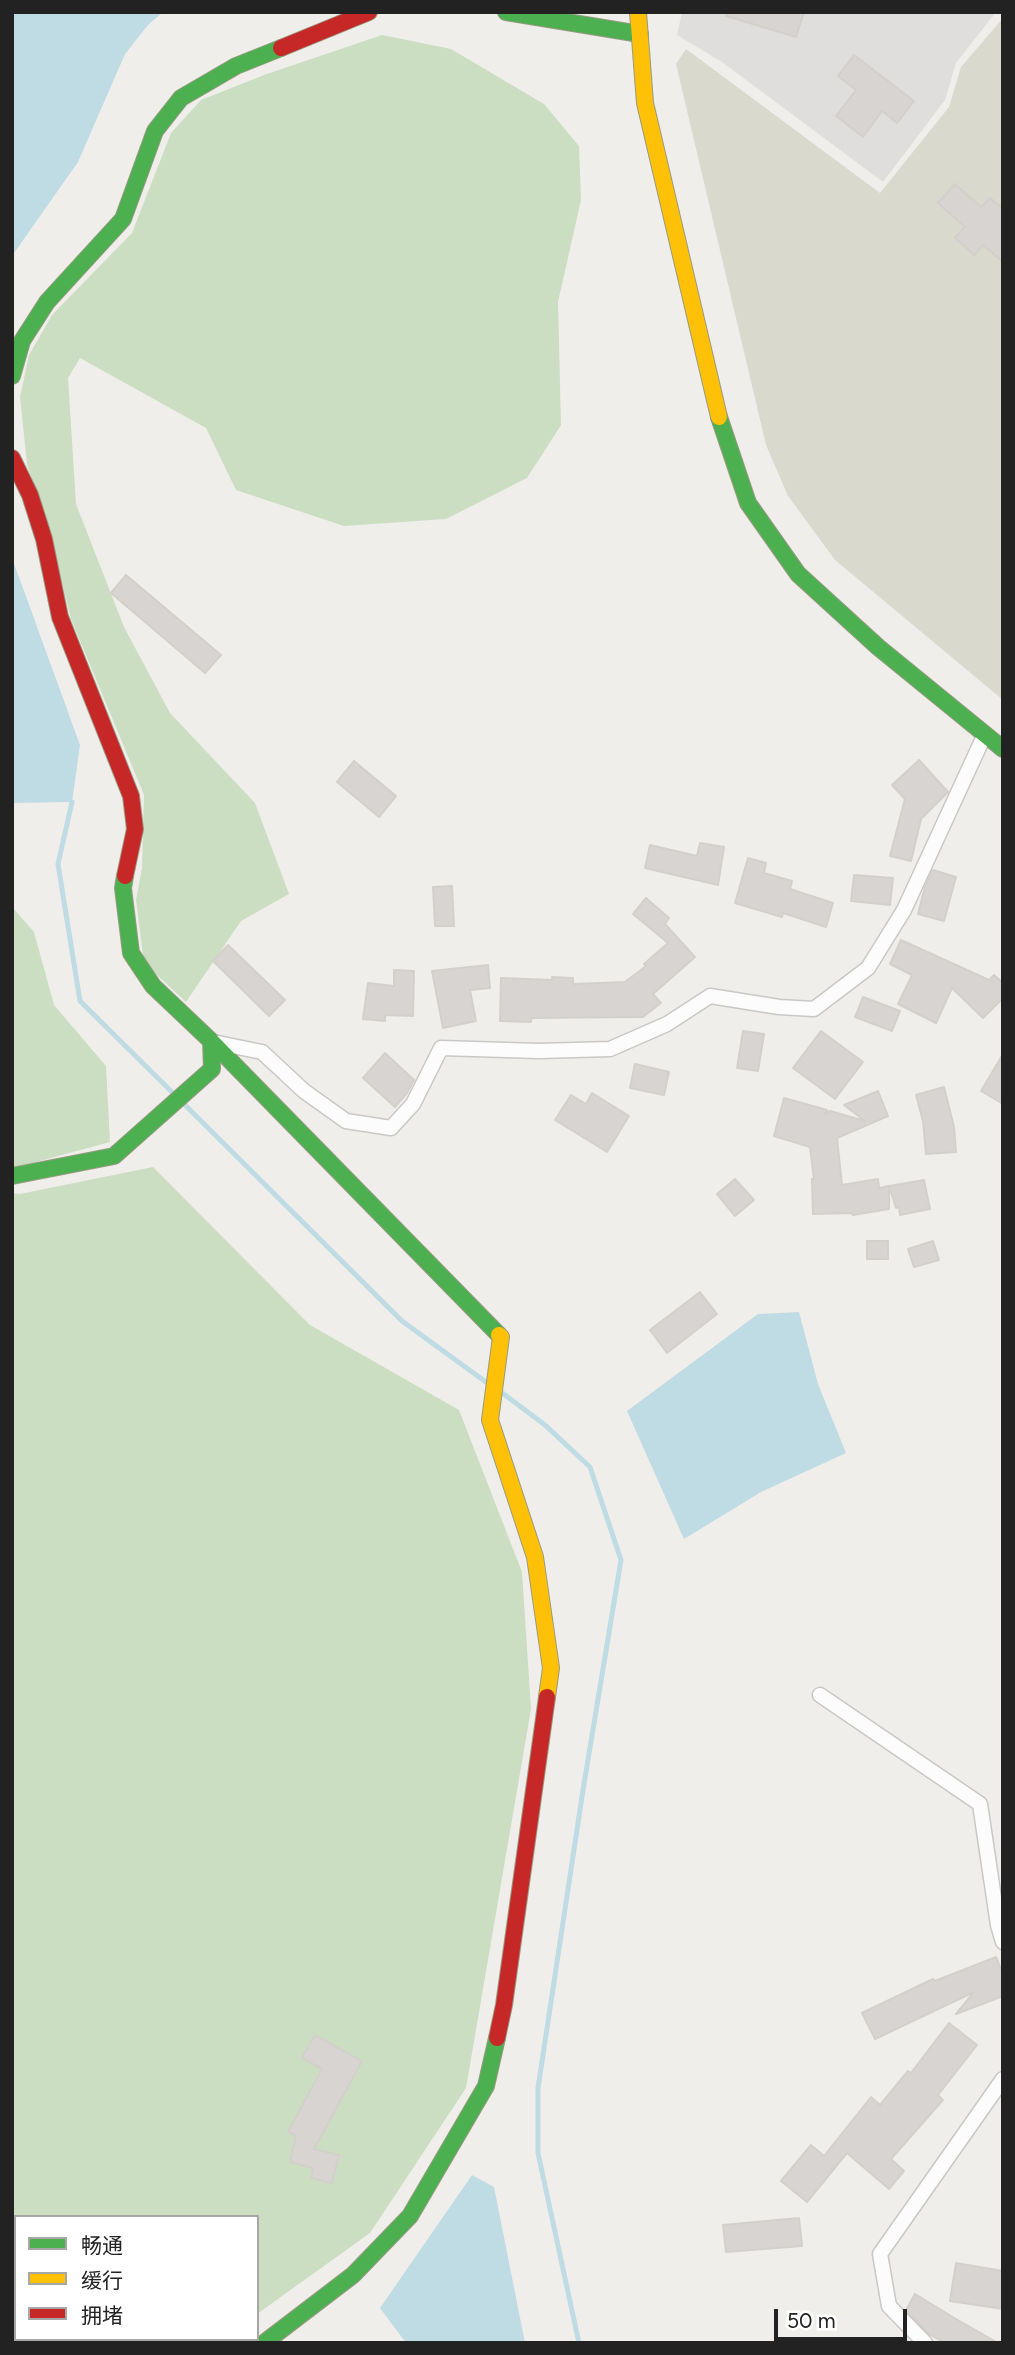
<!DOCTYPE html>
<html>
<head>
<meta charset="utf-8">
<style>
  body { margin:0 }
  #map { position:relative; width:1015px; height:2355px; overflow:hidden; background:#f0eeeb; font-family:Figtree,"Noto Sans SC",sans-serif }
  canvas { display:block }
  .frame { position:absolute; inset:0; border:14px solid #222; pointer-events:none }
  .legend { position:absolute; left:14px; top:2215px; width:245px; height:126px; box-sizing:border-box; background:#fff; border:2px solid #a7a7a7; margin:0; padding:9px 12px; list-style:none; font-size:21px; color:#222 }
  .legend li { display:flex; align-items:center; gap:14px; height:35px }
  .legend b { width:35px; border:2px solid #a7a7a7 }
  .scale { position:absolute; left:774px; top:2309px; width:133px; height:32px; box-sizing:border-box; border:4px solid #222; border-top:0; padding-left:9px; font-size:21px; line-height:24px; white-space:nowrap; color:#222; -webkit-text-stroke:5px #fff; paint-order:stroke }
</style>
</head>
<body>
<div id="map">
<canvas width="1015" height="2355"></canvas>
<div class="frame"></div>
<ul class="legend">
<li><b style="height:9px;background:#4caf50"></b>畅通</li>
<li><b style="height:9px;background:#ffc107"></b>缓行</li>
<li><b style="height:9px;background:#c62828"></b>拥堵</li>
</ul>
<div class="scale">50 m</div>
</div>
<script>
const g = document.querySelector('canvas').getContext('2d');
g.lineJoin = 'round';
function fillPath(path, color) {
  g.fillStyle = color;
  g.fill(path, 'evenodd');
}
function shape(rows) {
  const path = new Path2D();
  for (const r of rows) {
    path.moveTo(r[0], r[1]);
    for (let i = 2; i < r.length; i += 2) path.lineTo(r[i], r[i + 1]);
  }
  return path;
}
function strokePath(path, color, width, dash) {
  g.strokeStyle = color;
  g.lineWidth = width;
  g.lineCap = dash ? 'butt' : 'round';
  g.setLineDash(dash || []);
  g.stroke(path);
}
fillPath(shape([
  [682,12,996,12,956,63,945,100,883,182,722,62,677,35]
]), '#dfdedc');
fillPath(shape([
  [1003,18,1003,700,835,560,788,496,766,445,676,64,686,49,880,193,949,107,961,67]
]), '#d9d9cd');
fillPath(shape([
  [382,35,451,49,544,104,579,146,581,200,558,302,561,425,527,478,446,519,344,526,236,490,206,428,80,358,68,378,76,504,124,627,170,713,255,803,289,894,241,921,186,1002,144,963,136,900,142,868,144,795,71,619,54,549,27,464,20,397,29,355,52,315,132,233,171,133,201,100,264,75],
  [12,907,34,932,54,1005,106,1066,110,1142,14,1168,12,1167],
  [153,1167,310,1325,459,1410,522,1572,531,1709,466,2088,370,2233,257,2314,257,2217,16,2217,16,2339,222,2339,217,2343,12,2343,12,1193,20,1194]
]), '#cbdec1');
fillPath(shape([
  [12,12,163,12,148,25,125,54,78,162,12,256],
  [12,558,80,745,72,802,12,803],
  [799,1312,818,1384,846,1453,761,1492,684,1539,627,1411,758,1314],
  [472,2175,494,2187,525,2343,406,2343,380,2308]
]), '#bfdbe3');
strokePath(shape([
  [72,802,58,864,80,1001,176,1096],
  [183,1103,402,1321,490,1385],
  [501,1392,545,1425,590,1467,621,1560,583,1790,538,2088,538,2153,579,2343]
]), '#bfdbe3', 5);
const building = shape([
  [727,12,804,12,796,37,726,16,727,12],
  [854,55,914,101,897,123,882,111,863,137,836,116,856,90,838,76,854,55],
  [955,184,981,207,990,198,1003,209,1003,262,983,245,974,255,955,238,965,227,938,203,955,184],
  [126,575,221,655,205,673,111,593,126,575],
  [919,760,948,792,921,819,911,861,890,856,905,799,892,785,919,760],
  [354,761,396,796,379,817,337,782,354,761],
  [700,843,724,847,718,885,645,868,650,845,697,856,700,843],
  [748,858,766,863,764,873,792,881,790,889,833,903,826,927,783,913,782,917,735,903,748,858],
  [933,870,956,877,944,921,918,914,925,887,933,870],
  [854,875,893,878,890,905,851,901,854,875],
  [452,886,454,926,435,926,433,887,452,886],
  [646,898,669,918,665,924,695,957,653,994,661,1003,643,1017,531,1018,531,1022,500,1021,501,978,552,980,552,977,573,978,573,984,625,982,646,966,644,964,668,943,633,914,646,898],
  [901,940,989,980,994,975,1003,983,1003,998,983,1018,952,988,936,1023,898,1004,912,975,890,964,901,940],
  [228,945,285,1000,269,1016,213,961,228,945],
  [488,965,490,988,470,990,476,1021,443,1028,432,971,488,965],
  [394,970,414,971,413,1016,385,1015,385,1021,363,1019,368,983,394,986,394,970],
  [863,997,900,1011,892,1031,855,1017,863,997],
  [743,1031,764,1034,758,1071,737,1068,743,1031],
  [821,1031,863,1062,835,1099,793,1068,821,1031],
  [385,1053,414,1080,407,1093,395,1107,363,1078,385,1053],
  [1003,1054,1003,1104,981,1091,1003,1054],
  [635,1064,669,1072,664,1095,630,1088,635,1064],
  [944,1087,954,1127,956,1152,926,1154,923,1121,916,1095,944,1087],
  [878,1091,888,1116,837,1138,842,1185,878,1179,879,1188,889,1186,889,1209,853,1215,852,1213,813,1214,812,1179,814,1179,810,1147,774,1136,784,1098,827,1110,824,1114,830,1111,865,1121,844,1105,878,1091],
  [592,1093,629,1116,607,1152,555,1120,571,1095,586,1104,592,1093],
  [735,1179,754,1200,735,1216,717,1194,735,1179],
  [924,1180,930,1209,900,1215,899,1207,896,1208,889,1186,924,1180],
  [867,1241,888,1241,888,1259,867,1259,867,1241],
  [933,1241,939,1260,914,1267,908,1249,933,1241],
  [700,1292,717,1314,667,1353,650,1330,700,1292],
  [996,1957,1003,1974,1003,1996,956,2014,974,1992,875,2039,862,2013,933,1979,935,1981,996,1957],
  [949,2023,977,2045,938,2095,943,2100,891,2159,904,2171,889,2189,847,2153,807,2202,781,2181,811,2145,824,2156,871,2097,880,2105,908,2071,911,2073,949,2023],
  [315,2035,362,2061,314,2149,339,2155,332,2183,311,2178,313,2168,290,2162,296,2136,288,2132,322,2069,302,2058,315,2035],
  [799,2218,802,2246,726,2252,723,2225,799,2218],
  [956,2263,1003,2271,1003,2309,950,2301,956,2263],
  [915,2294,956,2319,998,2343,945,2343,929,2334,906,2310,915,2294]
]);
fillPath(building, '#d7d4d2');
strokePath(building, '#d3d0cc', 2);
const street = shape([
  [213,1042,262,1052,304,1091,346,1121,391,1128,413,1104,441,1048,539,1051,610,1049,667,1024,710,996,779,1007,814,1009,868,968,904,910,985,734],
  [820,1695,980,1804,998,1925,1003,1942],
  [925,2343,889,2306,880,2254,1003,2079]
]);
const fast = shape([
  [506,12,640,34],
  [12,376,22,341,47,302,123,219,155,131,181,98,236,66,281,48],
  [719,417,748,503,798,574,878,647,1003,749],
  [211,1041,499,1335],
  [12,1176,114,1156,212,1069,211,1041,153,986,131,953,123,888,125,876],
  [264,2343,353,2275,410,2216,486,2086,497,2038]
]);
const slow = shape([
  [638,12,645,103,719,417],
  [499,1335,501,1337,490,1420,535,1557,551,1668,547,1697]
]);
const jam = shape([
  [281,48,369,12],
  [12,458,30,495,44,539,60,617,131,796,135,829,125,876],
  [497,2038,504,2005,547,1697]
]);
strokePath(street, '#c9c8c7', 17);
strokePath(fast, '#999a82', 18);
strokePath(slow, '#999a82', 18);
strokePath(jam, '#999a82', 18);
strokePath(street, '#fdfcfc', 14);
strokePath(fast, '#4caf50', 16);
strokePath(slow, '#ffc107', 16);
strokePath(jam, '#c62828', 16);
</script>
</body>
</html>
